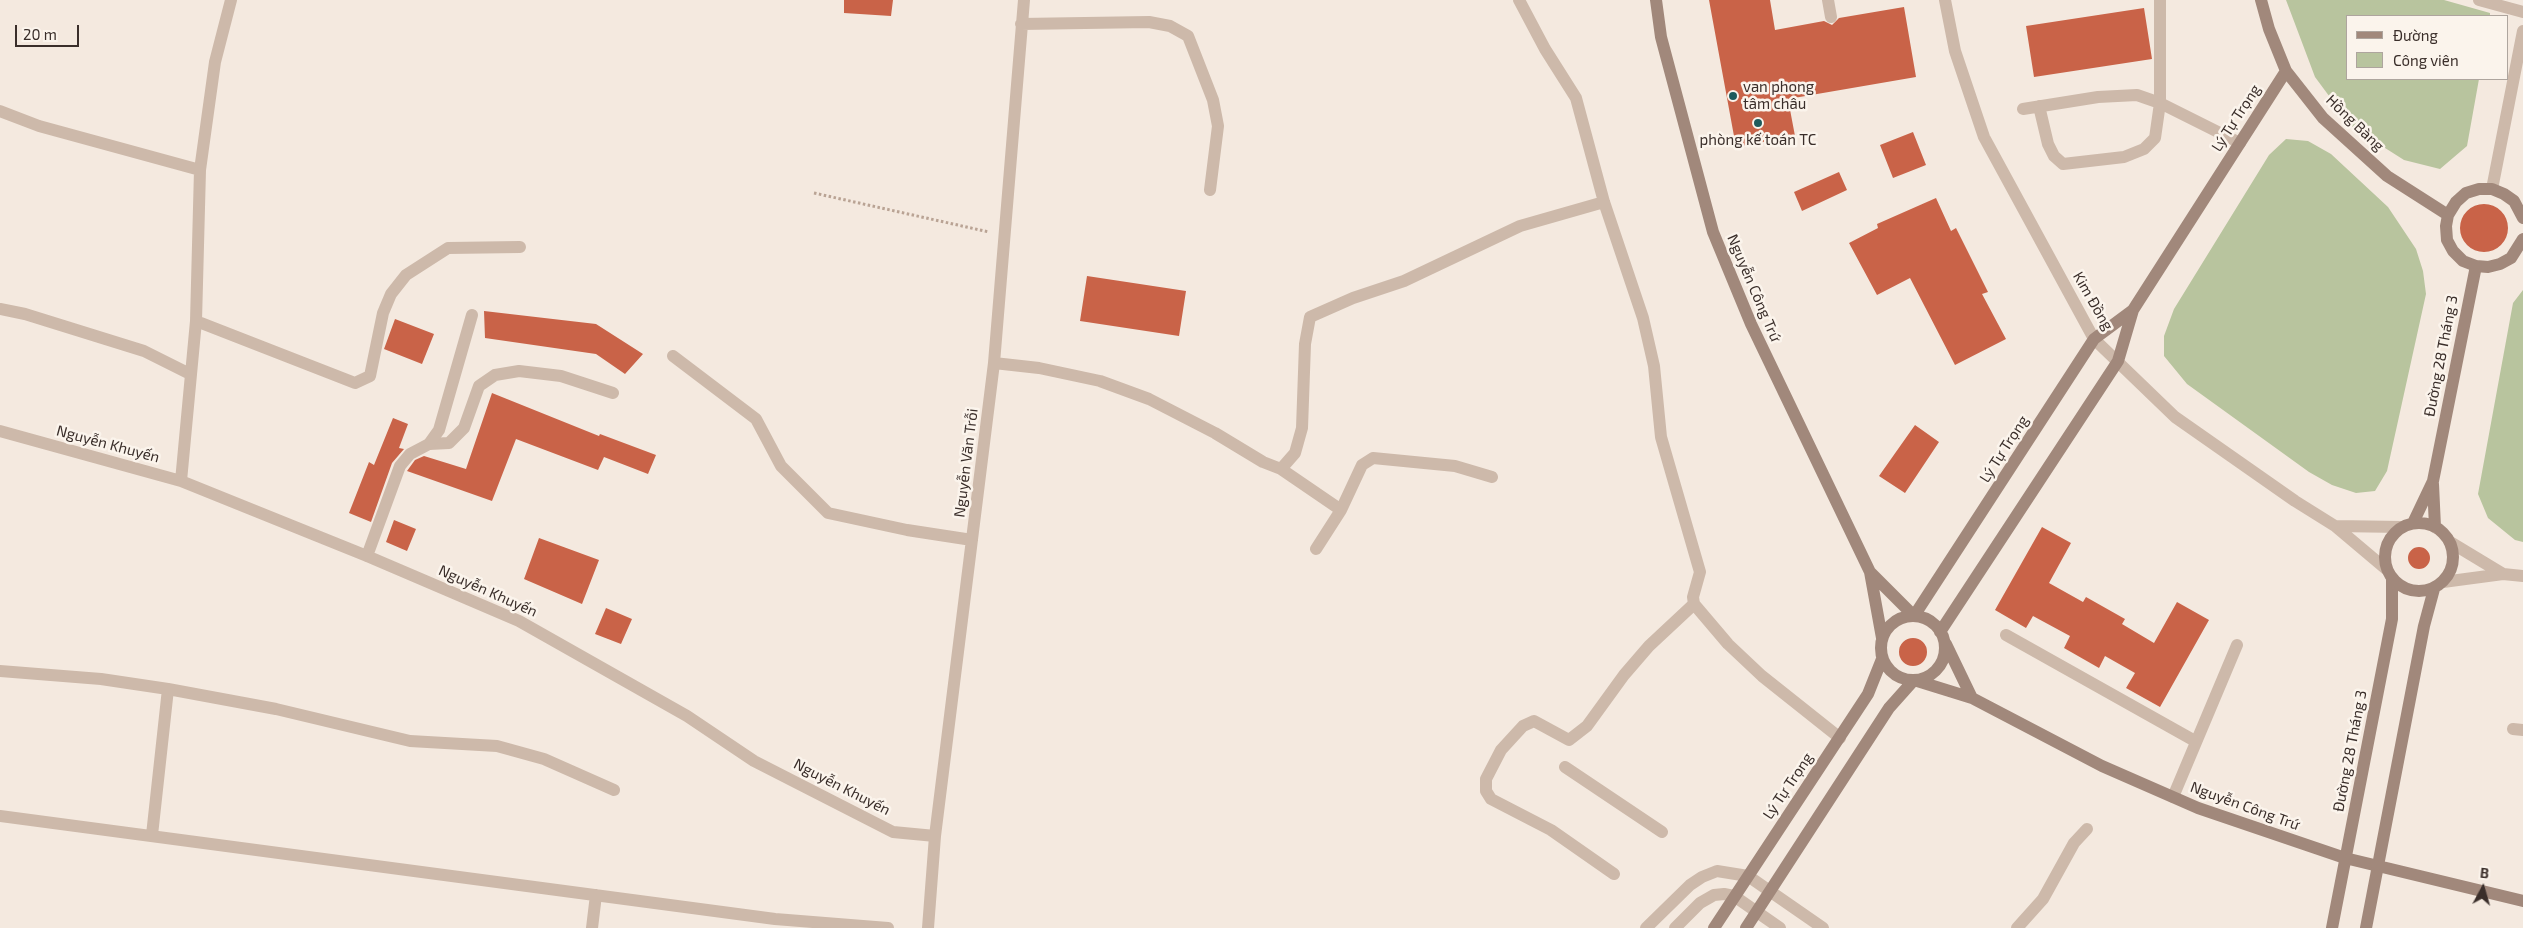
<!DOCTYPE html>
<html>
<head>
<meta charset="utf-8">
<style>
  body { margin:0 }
  #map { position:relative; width:2523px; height:928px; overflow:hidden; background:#f4e9df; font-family:"Exo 2",sans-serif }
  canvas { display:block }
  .legend { position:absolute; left:2346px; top:15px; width:162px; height:65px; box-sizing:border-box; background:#fbf4ec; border:1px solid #aea59e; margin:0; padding:6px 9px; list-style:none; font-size:15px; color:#3a2e2a }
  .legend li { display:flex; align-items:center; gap:10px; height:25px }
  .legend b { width:25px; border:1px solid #aea59e }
  .north { position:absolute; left:2458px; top:863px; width:50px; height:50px; -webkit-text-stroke:4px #fbf4ec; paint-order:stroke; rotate:6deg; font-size:14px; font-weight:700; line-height:20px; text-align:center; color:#3a2e2a }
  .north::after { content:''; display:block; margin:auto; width:18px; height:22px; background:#3a2e2a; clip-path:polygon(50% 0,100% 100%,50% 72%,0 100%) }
  .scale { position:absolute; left:15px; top:25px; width:64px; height:22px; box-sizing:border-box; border:2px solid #3a2e2a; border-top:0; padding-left:6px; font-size:15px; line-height:18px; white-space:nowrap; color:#3a2e2a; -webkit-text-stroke:4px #fbf4ec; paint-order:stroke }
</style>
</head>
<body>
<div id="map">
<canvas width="2523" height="928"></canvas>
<ul class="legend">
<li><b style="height:6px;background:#a1887b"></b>Đường</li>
<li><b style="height:14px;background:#b8c49e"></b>Công viên</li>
</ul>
<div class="north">B</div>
<div class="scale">20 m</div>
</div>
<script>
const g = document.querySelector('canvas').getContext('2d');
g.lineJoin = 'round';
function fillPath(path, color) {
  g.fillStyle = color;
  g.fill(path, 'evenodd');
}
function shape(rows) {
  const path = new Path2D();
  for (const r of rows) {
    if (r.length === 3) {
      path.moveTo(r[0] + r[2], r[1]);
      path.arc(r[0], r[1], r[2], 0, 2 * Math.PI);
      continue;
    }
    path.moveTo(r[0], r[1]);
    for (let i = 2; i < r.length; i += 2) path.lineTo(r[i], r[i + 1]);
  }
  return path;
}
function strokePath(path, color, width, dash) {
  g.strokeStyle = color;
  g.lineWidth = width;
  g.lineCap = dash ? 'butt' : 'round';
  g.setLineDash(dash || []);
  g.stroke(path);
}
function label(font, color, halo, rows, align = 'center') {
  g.font = font + ' "Exo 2",sans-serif';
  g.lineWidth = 5;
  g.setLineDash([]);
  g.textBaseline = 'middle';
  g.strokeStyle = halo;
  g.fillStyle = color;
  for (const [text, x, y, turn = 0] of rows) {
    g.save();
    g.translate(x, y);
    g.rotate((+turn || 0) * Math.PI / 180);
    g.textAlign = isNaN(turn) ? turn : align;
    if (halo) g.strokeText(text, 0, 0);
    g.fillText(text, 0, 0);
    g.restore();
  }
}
fillPath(shape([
  [2286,0,2444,0,2490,13,2490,16,2347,16,2347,79,2479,79,2467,146,2440,169,2404,160,2352,127,2315,77],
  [2286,139,2308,141,2331,154,2388,207,2416,249,2423,271,2426,294,2387,471,2375,491,2356,493,2332,485,2309,472,2187,384,2164,356,2164,336,2174,309,2269,155],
  [2523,290,2523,542,2515,540,2488,518,2478,494,2513,303]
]), '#b8c49e');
fillPath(shape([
  [844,0,893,0,891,16,844,13],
  [1709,0,1770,0,1775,30,1824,21,1832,25,1839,18,1904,7,1916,77,1788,99,1795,136,1736,147],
  [2144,8,2152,59,2034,77,2026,26],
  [1913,132,1926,165,1893,178,1880,145],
  [1839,172,1847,190,1802,211,1794,192],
  [1936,198,1951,231,1956,228,1988,292,1982,294,2006,339,1955,365,1910,278,1877,295,1849,243,1878,228,1877,224],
  [2484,228,24],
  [1087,276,1186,291,1179,336,1080,321],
  [484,311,596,324,643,354,625,374,596,354,485,338],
  [395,319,434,334,422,364,384,349],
  [492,393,599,436,600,434,656,455,648,474,604,457,598,470,516,439,492,501,407,471,415,460,424,456,466,469],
  [393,418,408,424,399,448,404,449,392,463,371,522,349,513,369,462,374,465],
  [1915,425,1939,442,1905,493,1879,476],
  [394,520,416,529,407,551,386,542],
  [2042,527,2071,543,2049,583,2083,602,2086,597,2125,619,2122,624,2154,643,2177,602,2209,620,2160,707,2126,688,2135,673,2105,656,2099,668,2064,648,2070,636,2033,616,2026,628,1995,610],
  [539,538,599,560,582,604,524,579],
  [2419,558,11],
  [606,608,632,619,621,644,595,634],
  [1913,652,14]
]), '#c96348');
strokePath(shape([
  [814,193,989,232]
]), '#b9a394', 3, [2.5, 2.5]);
strokePath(shape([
  [1828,0,1831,17],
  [2039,106,2048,144,2054,156,2063,164,2124,157,2144,149,2155,138,2160,103,2160,0],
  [2023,109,2098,97,2137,95,2160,103,2240,143],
  [429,444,449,443,464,428,479,386,495,375,519,371,561,376,613,393],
  [2006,635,2195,741],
  [2513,729,2523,730],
  [2173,797,2237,645],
  [1614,874,1551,830,1491,799,1486,791,1486,779,1501,750,1523,726,1534,721,1569,740,1587,726,1624,675,1649,646,1694,604]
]), '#cdb9aa', 12);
strokePath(shape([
  [1519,0,1545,49,1576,98,1604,202,1643,318,1654,366,1661,437,1700,572,1693,597,1694,604,1728,644,1762,676,1840,738],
  [1945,0,1955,51,1984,137,2094,339,2175,417,2295,501,2335,526,2386,569],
  [2479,0,2523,12],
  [1021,24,1149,22,1170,26,1188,36,1213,100,1218,126,1210,190],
  [0,111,39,126,200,170],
  [2492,189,2523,31],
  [0,309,25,314,144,351,190,374],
  [196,321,355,383,370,376,383,313,391,294,406,275,448,248,520,247],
  [673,356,756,419,781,466,828,513,907,530,972,540],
  [994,363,1039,368,1100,381,1149,399,1215,433,1263,462,1281,469,1295,453,1302,428,1305,344,1310,317,1353,298,1404,281,1520,226,1604,202],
  [0,431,181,481,367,556,519,621,687,716,754,761,893,832,935,836],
  [1281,469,1341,510,1316,549],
  [181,481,196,321,200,170,215,62,231,0],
  [1341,510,1362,465,1373,458,1455,466,1492,477],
  [2335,526,2402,527],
  [2450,542,2503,574],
  [367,556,400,466,410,454,429,444,439,430,472,315],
  [2443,582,2503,574,2523,576],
  [0,671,101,679,168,689,276,709,410,741,497,746,544,759,614,790],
  [1565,767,1662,832],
  [0,816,775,919,888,928],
  [152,835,168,689],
  [592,928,596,895],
  [928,928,935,836,994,363,1024,0],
  [1646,928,1690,885,1702,877,1717,871,1748,876,1823,928],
  [1675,928,1700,903,1714,895,1724,894,1734,896,1780,928],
  [2017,928,2043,899,2074,843,2087,829]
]), '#cdb9aa', 12);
strokePath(shape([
  [1656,0,1661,37,1713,232,1751,324,1870,572,1882,638],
  [2261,0,2269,29,2286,71,2323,118,2387,176,2448,215],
  [2523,218,2514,201,2504,194,2492,189,2479,189,2466,193,2456,202,2448,215,2446,226,2447,240,2453,251,2463,261,2476,266,2488,267,2500,264,2511,258,2523,239],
  [2433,484,2435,527],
  [2419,557,34],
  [2413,523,2433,481,2476,266],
  [1870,572,1914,616,2094,339,2133,310],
  [1913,648,32],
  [1940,632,2118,361,2133,310,2286,71],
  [1946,644,1972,698],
  [1714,928,1868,694,1882,659],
  [1746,928,1889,708,1914,680,1972,698,2102,766,2198,808,2345,858,2523,901],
  [2332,928,2392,619,2392,580],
  [2366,928,2424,626,2434,589]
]), '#a1887b', 12);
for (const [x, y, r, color] of [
  [1733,96,5,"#1e5b5d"],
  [1758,123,5,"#1e5b5d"]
]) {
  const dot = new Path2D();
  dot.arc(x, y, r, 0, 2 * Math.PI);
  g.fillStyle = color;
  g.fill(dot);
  strokePath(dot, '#fbf4ec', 2);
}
label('15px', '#3a2e2a', '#fbf4ec', [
  ["van phong",1743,87],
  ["tâm châu",1743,104],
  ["phòng kế toán TC",1758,140,"center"]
], 'left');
label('15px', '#3a2e2a', '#fbf4ec', [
  ["Lý Tự Trọng",2236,118,-57],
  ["Hồng Bàng",2355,123,44],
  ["Nguyễn Công Trứ",1754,288,67],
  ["Kim Đồng",2093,301,60],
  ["Đường 28 Tháng 3",2441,356,-79],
  ["Nguyễn Khuyến",108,444,15],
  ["Lý Tự Trọng",2004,449,-57],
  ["Nguyễn Văn Trỗi",966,463,-83],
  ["Nguyễn Khuyến",488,591,24],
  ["Đường 28 Tháng 3",2350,751,-79],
  ["Lý Tự Trọng",1788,786,-56],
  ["Nguyễn Khuyến",842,787,27],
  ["Nguyễn Công Trứ",2245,806,20]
]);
</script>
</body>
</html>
